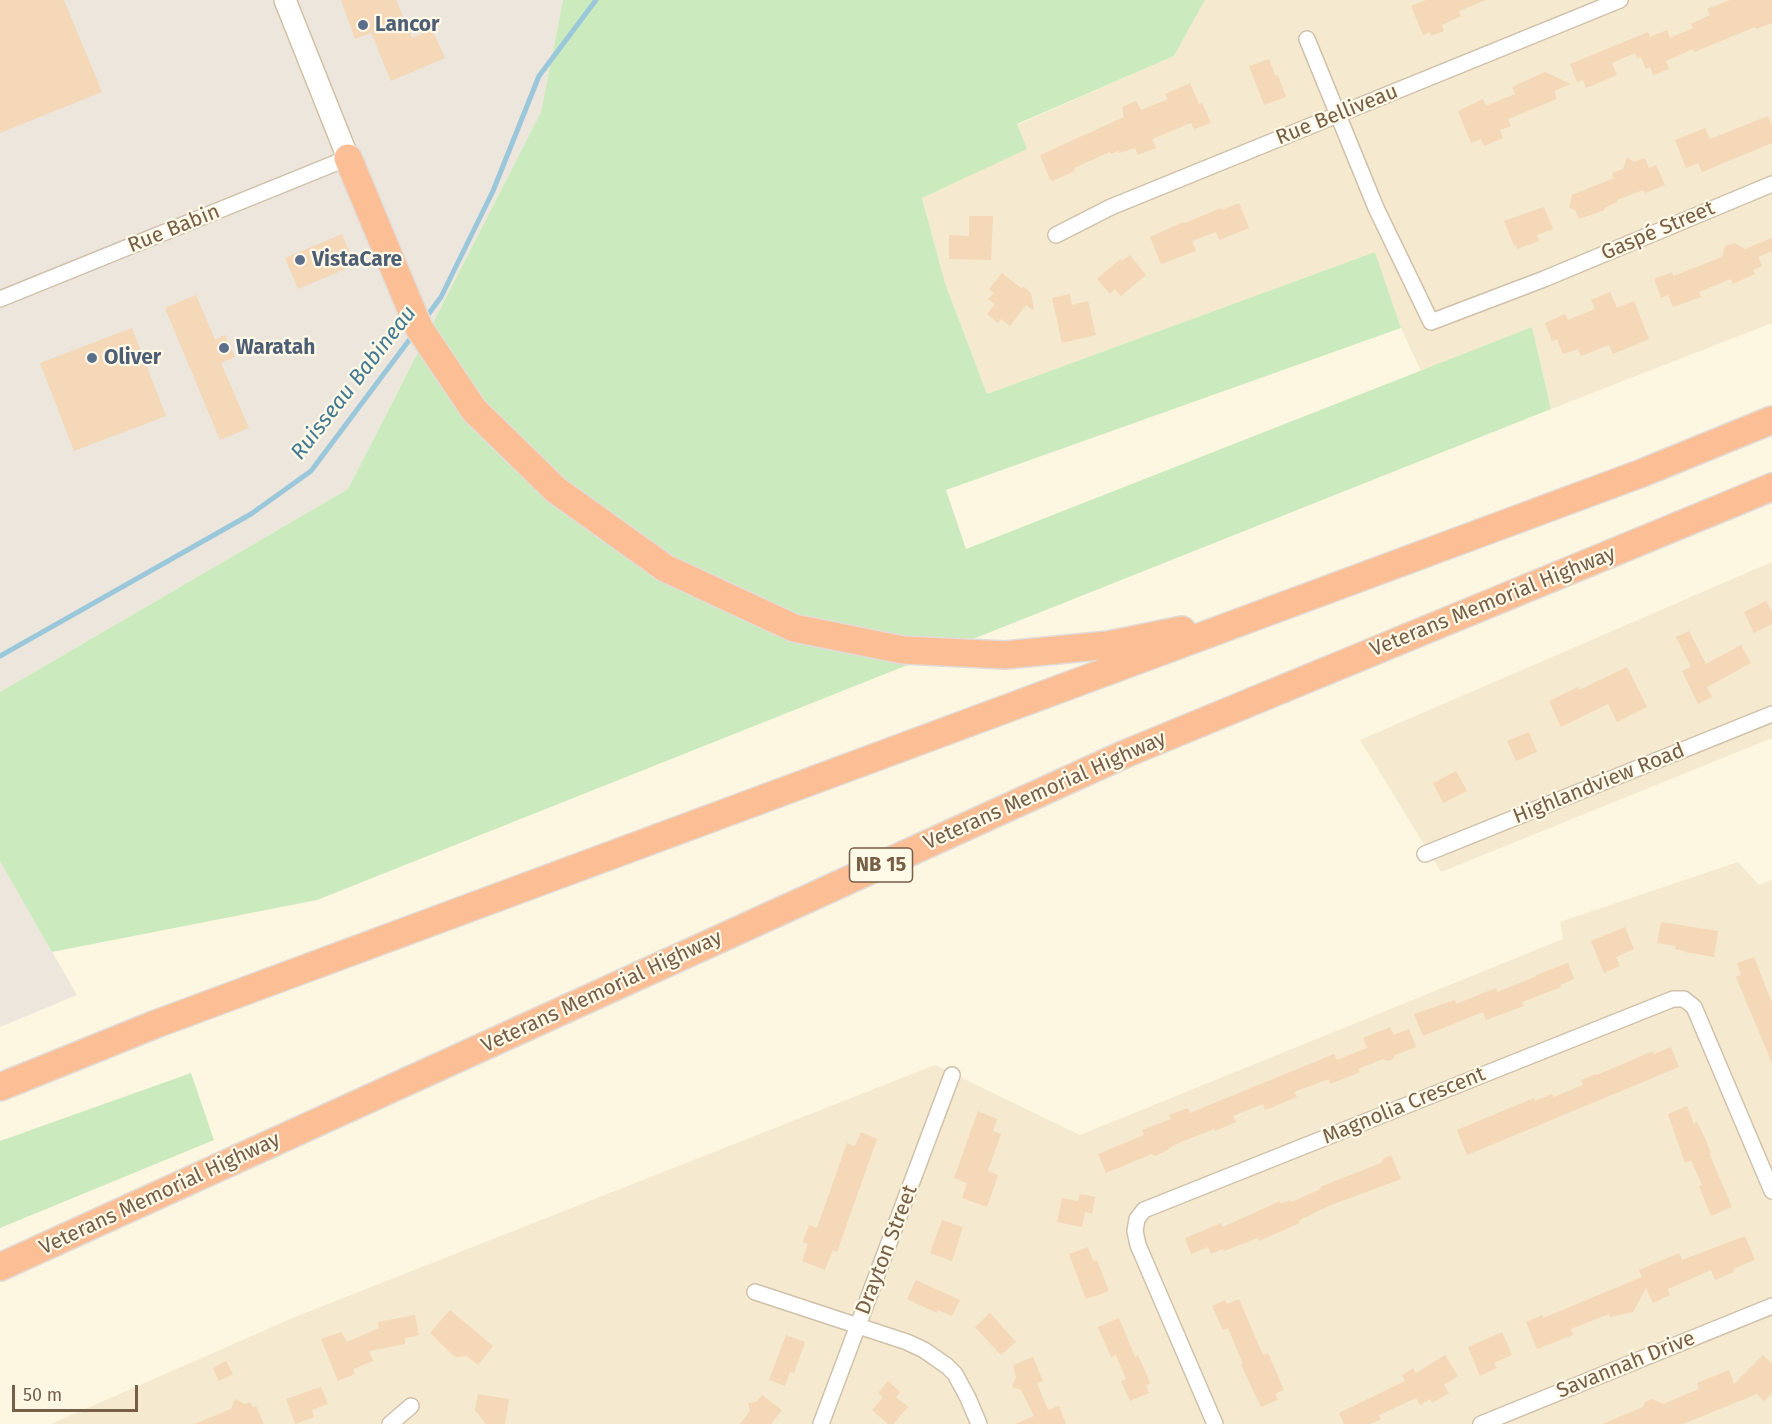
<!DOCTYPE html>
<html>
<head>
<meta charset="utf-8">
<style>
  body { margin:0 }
  #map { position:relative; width:1772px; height:1424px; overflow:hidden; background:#fdf6e1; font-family:"Fira Sans",sans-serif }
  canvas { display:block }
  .scale { position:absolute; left:12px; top:1385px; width:126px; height:27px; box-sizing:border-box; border:3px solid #765e47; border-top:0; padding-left:8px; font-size:18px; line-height:21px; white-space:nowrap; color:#765e47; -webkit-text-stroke:4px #fff9e8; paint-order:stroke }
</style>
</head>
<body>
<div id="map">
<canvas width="1772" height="1424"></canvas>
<div class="scale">50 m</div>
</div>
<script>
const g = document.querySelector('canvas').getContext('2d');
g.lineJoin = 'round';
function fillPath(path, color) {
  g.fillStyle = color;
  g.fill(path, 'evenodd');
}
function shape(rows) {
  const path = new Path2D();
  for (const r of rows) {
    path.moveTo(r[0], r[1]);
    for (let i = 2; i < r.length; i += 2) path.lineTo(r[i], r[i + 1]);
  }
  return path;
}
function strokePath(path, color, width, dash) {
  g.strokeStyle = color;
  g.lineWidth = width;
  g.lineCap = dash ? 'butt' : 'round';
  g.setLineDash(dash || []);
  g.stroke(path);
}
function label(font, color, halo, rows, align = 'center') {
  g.font = font + ' "Fira Sans",sans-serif';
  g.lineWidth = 4.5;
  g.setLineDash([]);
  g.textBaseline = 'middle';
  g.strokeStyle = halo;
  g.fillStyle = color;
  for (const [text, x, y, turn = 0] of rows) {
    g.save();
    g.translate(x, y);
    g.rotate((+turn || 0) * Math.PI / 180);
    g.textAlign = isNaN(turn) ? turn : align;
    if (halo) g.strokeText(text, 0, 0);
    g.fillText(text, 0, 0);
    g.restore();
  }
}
fillPath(shape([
  [1205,0,1772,0,1772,323,1551,409,1532,327,1421,371,1401,328,1375,252,987,394,945,283,922,198,1026,149,1017,125,1174,56],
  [1772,562,1772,738,1441,872,1360,740],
  [1738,862,1759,885,1772,880,1772,1424,51,1424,295,1317,935,1065,1080,1135,1563,939,1560,922]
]), '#f5e9cf');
fillPath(shape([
  [0,0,563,0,541,112,348,489,0,692],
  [0,861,77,995,0,1027]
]), '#ece6dd');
fillPath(shape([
  [563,0,1205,0,1174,56,1017,124,1027,149,922,198,945,283,987,394,1375,252,1401,328,946,490,966,549,1532,327,1551,409,317,900,52,952,0,861,0,692,348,489,541,112],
  [191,1073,214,1140,0,1228,0,1141]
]), '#cbebbf');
strokePath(shape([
  [424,320,441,297,493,191,539,76,596,0],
  [0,656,251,514,311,471,413,335]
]), '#9bc7da', 5);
fillPath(shape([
  [0,0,64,0,102,92,0,133],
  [341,0,396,0,412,38,432,29,445,58,391,81,371,33,355,39],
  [1426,0,1486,0,1459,11,1461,16,1442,25,1444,31,1431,36,1430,32,1423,35,1411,6],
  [1730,0,1772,0,1772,23,1756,29,1755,27,1694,52,1693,49,1666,61,1669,69,1653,75,1650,67,1646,69,1641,57,1637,58,1635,53,1612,63,1617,75,1586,88,1583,80,1577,82,1570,64,1648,32,1650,37,1667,30,1670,38,1693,28,1691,24,1710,15,1707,9],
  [1269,59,1275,75,1278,75,1286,97,1264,105,1249,66],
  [1545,72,1571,84,1554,91,1557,99,1508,119,1511,126,1500,130,1503,138,1484,146,1481,139,1471,143,1458,111,1483,99,1486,106,1515,94,1512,87],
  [1190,83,1199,104,1202,103,1211,123,1194,129,1191,123,1152,139,1156,148,1138,155,1135,148,1119,153,1118,151,1111,154,1110,152,1074,168,1075,171,1052,181,1049,177,1040,155,1124,117,1122,107,1136,101,1141,110,1168,99,1165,94],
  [1768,116,1772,126,1772,143,1702,172,1698,163,1686,168,1675,140,1705,128,1710,139],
  [1627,157,1634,162,1645,158,1649,168,1656,165,1665,185,1645,193,1643,190,1617,200,1618,202,1604,208,1605,210,1579,219,1575,210,1569,207,1572,195,1614,178,1612,173,1623,169],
  [1239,203,1249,228,1219,240,1216,232,1192,241,1196,251,1161,264,1150,237,1183,222,1185,223,1221,208,1222,210],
  [1544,207,1553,229,1537,235,1539,241,1517,249,1516,245,1514,246,1504,221],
  [969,216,993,216,991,260,949,259,949,235,969,236],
  [342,234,355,265,298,289,285,258],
  [1772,238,1772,251,1758,257,1762,266,1753,270,1755,274,1733,284,1731,279,1699,292,1701,297,1673,307,1668,295,1661,298,1654,279,1672,272,1673,276,1722,257,1725,246,1735,243,1745,249],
  [1130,255,1146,275,1121,296,1115,289,1110,294,1097,279,1120,259,1122,261],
  [1002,273,1021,288,1024,287,1031,293,1034,311,1026,305,1010,326,1001,319,998,323,987,314,995,304,988,299,994,293,989,289],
  [1610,292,1617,308,1634,301,1649,339,1613,354,1609,345,1581,356,1578,349,1563,354,1557,339,1552,341,1545,323,1565,314,1568,320,1595,309,1591,300],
  [1070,294,1072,305,1088,301,1096,335,1062,343,1052,298],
  [196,295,215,340,225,335,235,357,221,363,249,428,220,440,165,308],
  [132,328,166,416,74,451,40,363],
  [1766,601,1772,612,1772,624,1754,633,1744,612],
  [1689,631,1706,664,1741,645,1751,663,1707,687,1712,697,1698,704,1682,671,1691,667,1676,637],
  [1627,667,1647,707,1617,722,1608,704,1561,727,1549,701,1578,687,1579,690],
  [1529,732,1537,752,1516,761,1507,741],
  [1456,771,1467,791,1443,803,1433,783],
  [1661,922,1718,931,1714,957,1685,952,1685,951,1675,949,1676,946,1657,943],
  [1625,927,1634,949,1616,957,1620,966,1604,973,1591,941],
  [1754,957,1772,1003,1772,1063,1736,977,1741,975,1737,963],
  [1568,963,1574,979,1560,985,1561,987,1522,1002,1524,1006,1486,1020,1483,1012,1423,1036,1414,1014,1455,1000,1456,1004,1496,988,1497,992,1537,976,1536,975],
  [1390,1027,1394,1035,1409,1029,1416,1047,1395,1055,1393,1059,1388,1061,1383,1059,1358,1069,1360,1072,1330,1084,1329,1079,1294,1092,1297,1097,1265,1110,1263,1104,1233,1116,1236,1122,1215,1131,1214,1129,1176,1144,1164,1152,1155,1156,1152,1154,1106,1173,1098,1154,1144,1135,1142,1130,1171,1119,1169,1115,1188,1108,1190,1113,1334,1054,1337,1060,1367,1048,1363,1038],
  [1671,1047,1679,1067,1467,1155,1457,1130,1534,1098,1535,1101,1552,1094,1554,1097,1583,1085,1581,1080,1596,1074,1597,1075,1653,1051,1654,1054],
  [1687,1106,1694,1124,1697,1122,1705,1138,1711,1153,1709,1153,1732,1207,1711,1216,1699,1186,1702,1185,1691,1160,1685,1163,1668,1114],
  [978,1111,997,1119,993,1131,1001,1134,988,1171,998,1175,987,1207,962,1198,967,1183,954,1178],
  [861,1132,877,1139,837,1252,833,1250,825,1270,802,1261,808,1244,803,1242,809,1225,817,1228,847,1143,855,1146],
  [1391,1155,1401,1179,1326,1207,1298,1221,1300,1223,1259,1241,1258,1238,1224,1251,1223,1249,1211,1254,1208,1247,1191,1254,1185,1238,1221,1223,1223,1227,1280,1201,1281,1204,1290,1200,1291,1202,1321,1189,1320,1187,1381,1163,1383,1159],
  [1080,1194,1095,1197,1092,1214,1085,1212,1082,1227,1057,1222,1062,1198,1078,1201],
  [942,1220,963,1227,952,1261,930,1253],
  [1745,1236,1755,1260,1733,1269,1734,1272,1715,1280,1711,1270,1668,1289,1670,1295,1653,1303,1646,1288,1633,1312,1610,1317,1609,1314,1571,1329,1573,1335,1537,1349,1526,1322,1542,1315,1543,1318,1642,1277,1639,1270,1679,1253,1682,1260],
  [1088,1247,1093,1261,1097,1260,1109,1291,1086,1299,1069,1254],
  [916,1280,960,1300,952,1316,938,1310,937,1313,907,1299],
  [1239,1299,1263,1355,1268,1353,1284,1390,1275,1394,1278,1400,1261,1407,1241,1365,1243,1364,1228,1328,1223,1330,1212,1306,1225,1300,1227,1304],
  [450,1310,493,1346,478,1365,467,1356,455,1357,430,1333],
  [990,1313,1016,1342,1001,1355,975,1327],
  [415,1315,419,1335,405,1338,405,1344,369,1351,373,1361,353,1369,355,1374,338,1381,321,1339,341,1332,347,1342,379,1328,378,1322],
  [1119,1318,1135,1357,1138,1355,1150,1383,1146,1386,1149,1393,1130,1401,1121,1381,1126,1379,1116,1355,1111,1357,1098,1327],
  [1502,1332,1512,1355,1494,1363,1497,1368,1480,1376,1468,1347],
  [786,1335,805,1342,794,1373,790,1372,785,1386,769,1380],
  [1445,1355,1458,1376,1444,1385,1449,1393,1432,1403,1430,1399,1420,1405,1416,1398,1379,1415,1381,1419,1370,1424,1344,1424,1339,1413,1405,1381,1402,1375,1413,1368,1416,1373],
  [1763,1355,1772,1364,1772,1393,1764,1401,1757,1394,1683,1424,1602,1424,1643,1407,1645,1402,1652,1399,1663,1404,1699,1389,1697,1383,1729,1370,1734,1384],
  [1033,1357,1043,1381,1037,1383,1048,1410,1059,1406,1066,1424,1015,1424,1034,1416,1021,1390,1012,1387,1016,1377,1013,1365],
  [226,1361,233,1374,219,1381,213,1368],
  [888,1381,900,1392,896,1397,908,1407,893,1424,888,1424,872,1410,883,1397,878,1393],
  [321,1387,328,1404,312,1410,314,1417,295,1424,286,1399],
  [478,1394,509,1399,505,1424,486,1424,475,1410],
  [762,1395,782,1410,771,1424,740,1424,750,1411,748,1403,756,1402],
  [235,1399,245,1404,250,1402,253,1407,256,1406,264,1424,195,1424,231,1409]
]), '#f4d8b7');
const minor = shape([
  [1307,39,1376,208,1431,322,1544,279,1772,184],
  [1056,235,1111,207,1620,0],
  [0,299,348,158],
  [1425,854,1772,714],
  [755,1292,907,1342,924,1350,947,1366,955,1374,968,1398,979,1424],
  [390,1424,411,1406],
  [821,1424,952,1075],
  [1215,1424,1138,1245,1135,1231,1137,1219,1144,1210,1673,999,1684,999,1694,1007,1772,1191],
  [1481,1424,1772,1306]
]);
const secondary = shape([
  [285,0,348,158]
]);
const motorway = shape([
  [348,158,419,328,474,410,556,490,665,568,794,628,903,650,1005,655,1108,645,1182,630],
  [0,1087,156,1024,1642,473,1772,420],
  [0,1267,1125,754,1772,487]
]);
strokePath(minor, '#d1c1ab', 18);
strokePath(secondary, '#d2c0a5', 24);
strokePath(motorway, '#e1dcd7', 30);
strokePath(minor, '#fff', 15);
strokePath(secondary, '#fff', 21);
strokePath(motorway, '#fbbe95', 27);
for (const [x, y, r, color] of [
  [363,25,6,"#5c6f8a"],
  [300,260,6,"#5c6f8a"],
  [224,348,6,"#5c6f8a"],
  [92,358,6,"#5c6f8a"]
]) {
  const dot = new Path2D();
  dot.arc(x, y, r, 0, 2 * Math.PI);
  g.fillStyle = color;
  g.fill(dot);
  strokePath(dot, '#fff9e8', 2);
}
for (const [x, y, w] of [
  [881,865,63]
]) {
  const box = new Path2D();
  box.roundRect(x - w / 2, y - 17, w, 34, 4.5);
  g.fillStyle = '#fff9e8';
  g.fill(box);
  strokePath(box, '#765e47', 1.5);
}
label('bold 20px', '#765e47', null, [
  ["NB 15",881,865]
]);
label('bold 21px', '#4e5e75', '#fff9e8', [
  ["Lancor",375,25],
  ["VistaCare",312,260],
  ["Waratah",236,348],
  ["Oliver",104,358]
], 'left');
label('21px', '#765e47', '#fff9e8', [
  ["Rue Belliveau",1337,115,-22],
  ["Rue Babin",174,229,-22],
  ["Gaspé Street",1658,231,-23],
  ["Veterans Memorial Highway",1493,602,-22],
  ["Highlandview Road",1599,784,-22],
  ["Veterans Memorial Highway",1045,791,-24],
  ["Veterans Memorial Highway",602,992,-25],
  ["Magnolia Crescent",1404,1106,-22],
  ["Veterans Memorial Highway",160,1194,-25],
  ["Drayton Street",887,1250,-69],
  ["Savannah Drive",1626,1365,-22]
]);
label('italic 22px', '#427992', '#fff9e8', [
  ["Ruisseau Babineau",354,383,-52]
]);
</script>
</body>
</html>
